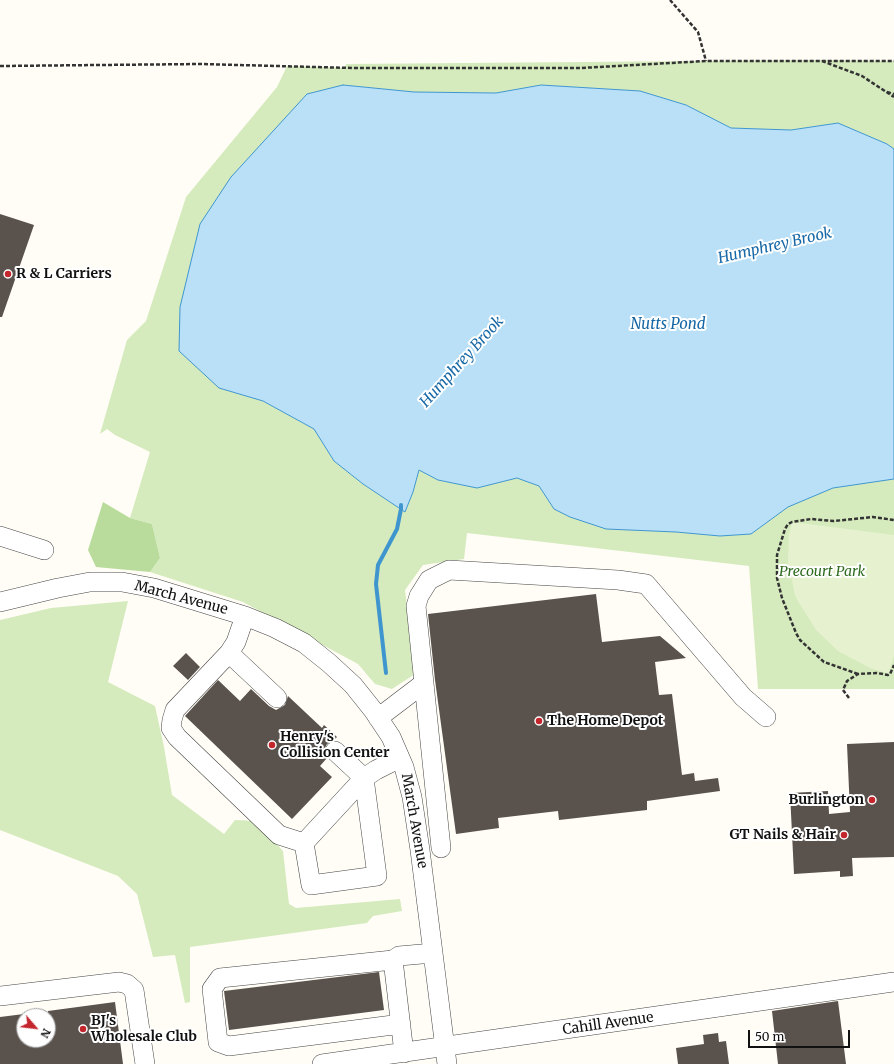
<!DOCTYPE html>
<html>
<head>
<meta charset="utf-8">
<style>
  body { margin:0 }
  #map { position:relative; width:894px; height:1064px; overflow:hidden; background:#fffdf5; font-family:Merriweather,serif }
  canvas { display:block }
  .north { position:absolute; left:16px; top:1008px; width:40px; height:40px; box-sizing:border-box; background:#fff; border:1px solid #a0a0a0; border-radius:50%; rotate:118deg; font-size:11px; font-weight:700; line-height:16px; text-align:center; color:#111 }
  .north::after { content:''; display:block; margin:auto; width:14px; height:18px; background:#c4262e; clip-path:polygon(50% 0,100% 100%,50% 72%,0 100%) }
  .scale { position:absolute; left:748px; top:1030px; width:102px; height:18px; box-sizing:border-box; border:2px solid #111; border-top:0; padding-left:5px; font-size:12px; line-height:14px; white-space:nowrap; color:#111; -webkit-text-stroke:3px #fff; paint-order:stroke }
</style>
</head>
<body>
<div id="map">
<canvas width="894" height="1064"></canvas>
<div class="north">N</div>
<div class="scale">50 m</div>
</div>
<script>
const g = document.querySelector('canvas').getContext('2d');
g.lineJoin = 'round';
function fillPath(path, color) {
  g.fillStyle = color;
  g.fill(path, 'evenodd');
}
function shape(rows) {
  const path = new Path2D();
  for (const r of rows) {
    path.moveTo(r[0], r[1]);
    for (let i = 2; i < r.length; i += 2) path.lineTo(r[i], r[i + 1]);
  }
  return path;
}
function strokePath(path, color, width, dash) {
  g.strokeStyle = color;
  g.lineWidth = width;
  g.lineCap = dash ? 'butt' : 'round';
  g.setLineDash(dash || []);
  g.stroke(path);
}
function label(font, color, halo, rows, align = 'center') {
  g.font = font + ' Merriweather,serif';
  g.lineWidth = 4;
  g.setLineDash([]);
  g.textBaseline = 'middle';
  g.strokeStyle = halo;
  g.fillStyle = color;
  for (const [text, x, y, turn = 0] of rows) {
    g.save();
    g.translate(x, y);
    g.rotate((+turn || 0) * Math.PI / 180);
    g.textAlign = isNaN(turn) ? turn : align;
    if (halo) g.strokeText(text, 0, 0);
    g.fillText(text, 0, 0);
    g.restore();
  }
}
fillPath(shape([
  [819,60,894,61,894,149,887,144,838,123,791,130,731,128,686,105,640,91,541,85,496,93,414,92,343,85,308,94,269,137,219,388,263,401,314,429,334,461,363,484,405,512,413,492,419,470,438,480,477,488,517,478,539,486,554,509,570,517,606,529,676,532,720,536,751,534,788,507,833,488,894,479,894,689,758,689,749,566,467,533,464,559,423,565,405,590,415,674,392,689,375,684,358,664,243,602,150,572,160,558,152,524,130,518,150,452,115,435,107,429,100,434,127,340,146,321,186,197,277,87,287,66,345,68,346,64],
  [128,601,108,682,155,706,164,747,172,795,224,834,235,820,255,821,283,851,289,904,296,908,400,899,402,911,373,916,367,923,190,947,190,1002,185,1003,175,955,153,957,137,894,118,876,0,830,0,620,51,608]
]), '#d5ebbd');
fillPath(shape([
  [103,502,130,518,152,524,160,558,150,572,96,567,88,550]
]), '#b9dc9c');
fillPath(shape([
  [792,522,894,535,894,655,889,674,870,668,838,651,816,630,808,617,799,603,795,595,788,562,789,535]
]), '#e6f2cf');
const water = shape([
  [343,85,414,92,496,93,541,85,640,91,686,105,731,128,791,130,838,123,887,144,894,149,894,479,833,488,788,507,751,534,720,536,676,532,606,529,570,517,554,509,539,486,517,478,477,488,438,480,419,470,413,492,405,512,363,484,334,461,314,429,263,401,219,388,179,351,180,307,200,224,231,177,307,94,343,85]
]);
fillPath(water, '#b9e0f7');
strokePath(water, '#3f96cf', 1);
strokePath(shape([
  [386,673,376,584,378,565,397,529,401,509,401,505]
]), '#3f96cf', 4);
fillPath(shape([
  [0,214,34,225,2,317,0,317],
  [596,594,602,642,660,636,686,658,655,662,659,695,672,694,682,775,694,773,695,781,718,778,720,791,647,801,647,810,559,820,558,811,498,818,499,828,456,834,435,680,428,614],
  [186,653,200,667,188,680,173,666],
  [218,680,240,701,251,689,269,706,276,710,285,705,288,696,322,728,324,725,337,737,334,740,327,744,323,752,327,758,320,766,332,777,292,819,185,716],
  [894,742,894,857,852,858,853,876,840,877,840,871,794,874,790,793,828,791,829,814,850,812,847,744],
  [379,972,384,1010,229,1030,224,991],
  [838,1001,846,1064,778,1064,772,1011],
  [115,1002,123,1064,0,1064,0,1017,24,1014,24,1040,48,1040,48,1011],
  [718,1033,719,1042,726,1041,729,1064,678,1064,676,1048,704,1044,703,1035]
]), '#5a524d');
const minor = shape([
  [0,536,44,550],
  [0,602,58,588,90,582,122,582,154,588,245,616,275,628,304,643,329,663,353,685,373,710,391,737,404,767,412,797,420,850,447,1064],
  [245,616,236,642,229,653,175,710,172,720,171,728,177,737,279,835,304,843,311,885,377,876,364,778,304,843],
  [229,653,277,698],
  [378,718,424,683],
  [335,751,364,778,376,770,400,758],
  [441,848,416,606,419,596,429,580,449,570,618,580,646,584,743,697,766,717],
  [393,960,220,978,212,989,218,1042,229,1046,401,1024],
  [0,996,119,982,127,984,134,990,145,1064],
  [404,1053,393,960,399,956,433,953],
  [322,1064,894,982]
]);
strokePath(minor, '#444', 20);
strokePath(shape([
  [670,0,698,32,706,61],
  [822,61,862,76,894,97],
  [0,66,200,64,353,68,581,68,706,61,894,61],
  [887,92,894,94],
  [858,674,824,662,800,640,796,633,782,598,777,578,777,555,785,529,788,524,792,522,811,519,834,521,873,517,894,520],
  [849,698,843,690,847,681,858,674,877,673,888,675,890,674,894,665]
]), '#333', 2.5, [4, 2]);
strokePath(minor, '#fff', 19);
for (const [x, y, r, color] of [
  [8,274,4,"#c4262e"],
  [539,721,4,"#c4262e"],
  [272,745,4,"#c4262e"],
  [872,800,4,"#c4262e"],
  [844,835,4,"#c4262e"],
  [83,1029,4,"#c4262e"]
]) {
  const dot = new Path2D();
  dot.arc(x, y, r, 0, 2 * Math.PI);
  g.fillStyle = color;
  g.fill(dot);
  strokePath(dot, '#fff', 1.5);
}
label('bold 14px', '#111', '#fff', [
  ["R & L Carriers",16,274],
  ["The Home Depot",547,721],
  ["Henry's",280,737],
  ["Collision Center",280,753],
  ["Burlington",864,800,"right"],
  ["GT Nails & Hair",836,835,"right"],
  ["BJ's",91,1021],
  ["Wholesale Club",91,1037]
], 'left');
label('italic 14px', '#2f6b1f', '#fff', [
  ["Precourt Park",822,572]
]);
label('14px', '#111', '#fff', [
  ["March Avenue",181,598,15],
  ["March Avenue",414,821,80],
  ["Cahill Avenue",608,1024,-8]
]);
label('italic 15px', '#1768a6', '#fff', [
  ["Humphrey Brook",775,246,-13],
  ["Nutts Pond",668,325],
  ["Humphrey Brook",462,362,-48]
]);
</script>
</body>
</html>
